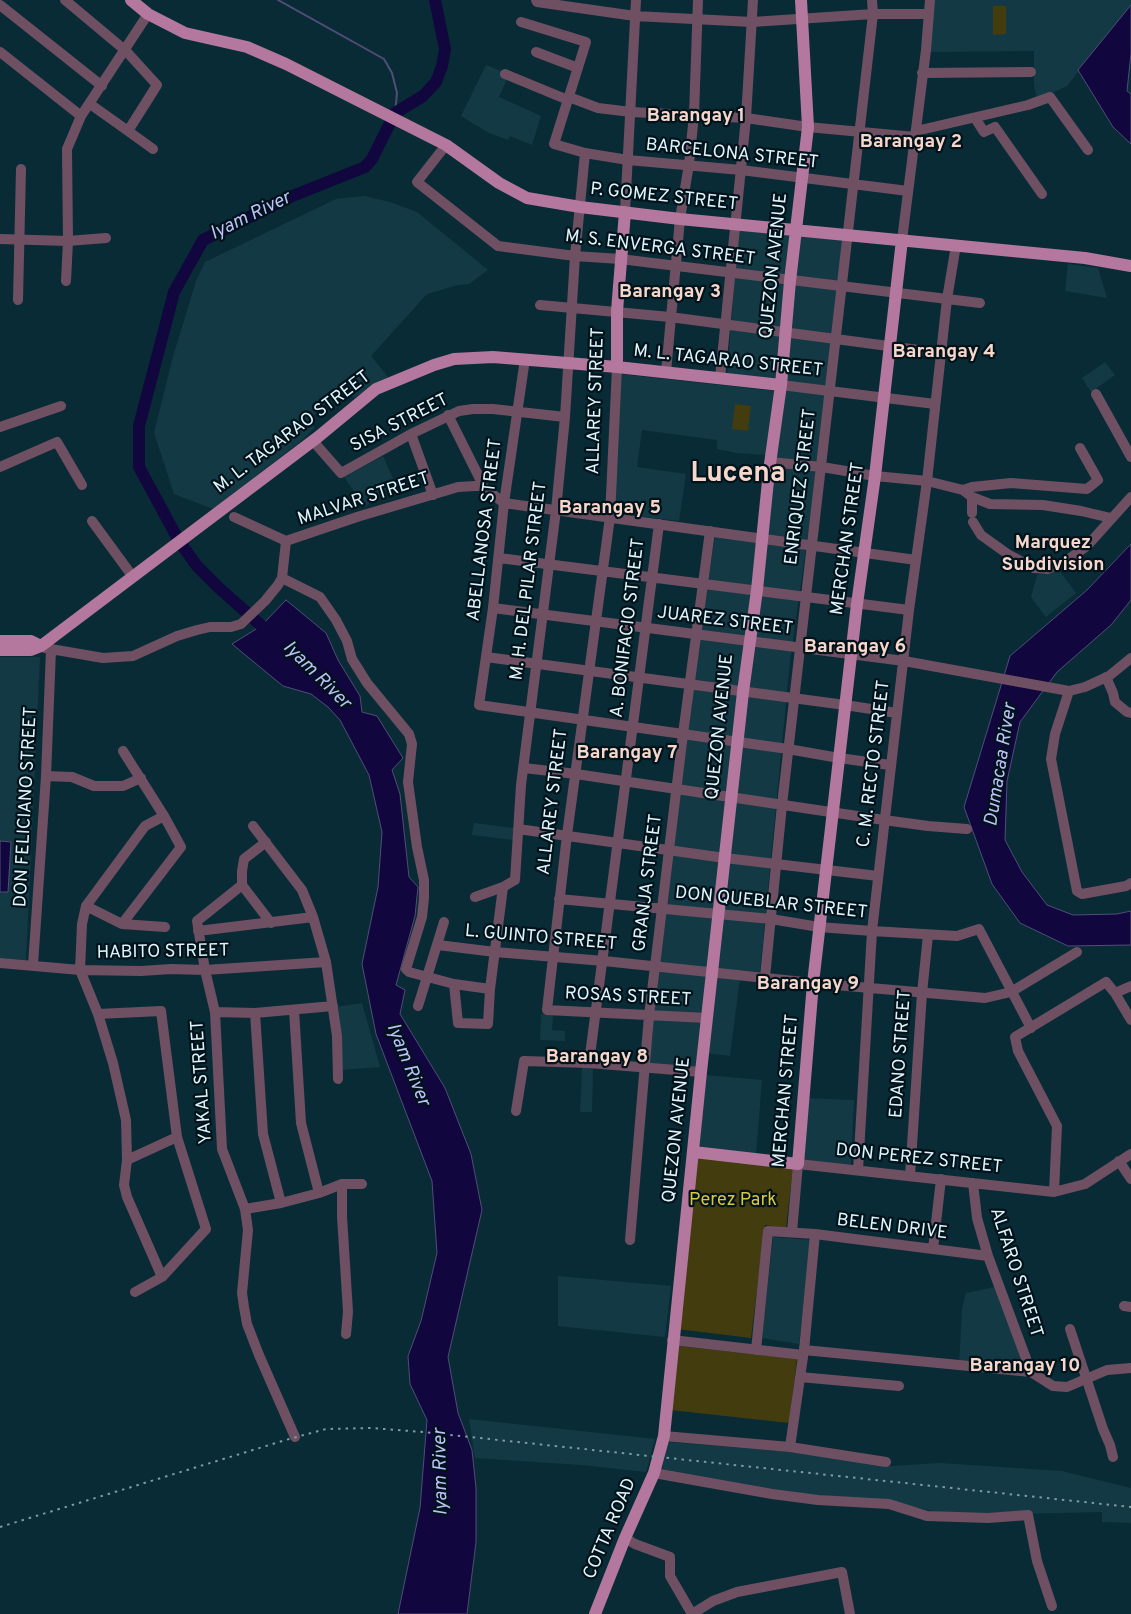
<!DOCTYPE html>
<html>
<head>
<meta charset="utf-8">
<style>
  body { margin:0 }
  canvas { display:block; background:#082b36 }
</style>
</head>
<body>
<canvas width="1131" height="1614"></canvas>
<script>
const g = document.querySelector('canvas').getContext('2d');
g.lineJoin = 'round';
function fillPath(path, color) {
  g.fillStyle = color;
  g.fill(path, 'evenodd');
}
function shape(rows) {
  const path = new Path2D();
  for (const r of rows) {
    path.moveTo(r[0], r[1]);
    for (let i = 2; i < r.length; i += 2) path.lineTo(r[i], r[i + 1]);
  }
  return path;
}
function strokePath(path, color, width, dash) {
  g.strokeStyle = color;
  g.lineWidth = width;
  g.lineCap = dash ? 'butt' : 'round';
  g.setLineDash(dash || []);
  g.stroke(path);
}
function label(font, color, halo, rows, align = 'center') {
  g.font = font + ' Overpass,sans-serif';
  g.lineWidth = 4.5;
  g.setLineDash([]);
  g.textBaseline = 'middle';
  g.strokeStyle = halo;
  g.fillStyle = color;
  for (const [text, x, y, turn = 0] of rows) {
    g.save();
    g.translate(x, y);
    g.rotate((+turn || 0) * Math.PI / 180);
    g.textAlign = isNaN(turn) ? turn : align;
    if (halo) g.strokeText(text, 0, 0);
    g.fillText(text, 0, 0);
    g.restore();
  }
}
fillPath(shape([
  [934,0,1131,0,1131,5,1067,86,1037,100,1034,85,1034,51,930,52],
  [486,65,509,74,499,97,541,116,532,145,510,136,508,140,489,133,461,116],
  [364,196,390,202,417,212,488,270,469,284,458,285,427,294,371,356,388,377,354,398,342,386,310,419,315,428,301,441,213,509,174,494,154,433,172,360,196,281,205,262,336,199],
  [739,226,843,240,816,477,790,661,760,972,741,970,730,1056,706,1053,705,1070,648,1063,698,649,715,536,762,543,781,385,727,374],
  [1068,264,1098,268,1107,298,1065,291],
  [1105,362,1115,375,1091,392,1082,378],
  [619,374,775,391,766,455,737,453,717,449,717,440,642,430,637,467,686,474,679,521,614,513],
  [383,456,395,483,365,507,344,477],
  [1059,570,1076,593,1046,617,1031,597,1037,575],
  [0,657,40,657,26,960,0,958],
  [474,823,514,828,513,840,472,835],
  [362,1003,380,1067,342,1070,336,1007],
  [541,1014,553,1015,552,1030,565,1031,565,1041,540,1040],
  [582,1067,593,1067,592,1112,580,1112],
  [706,1075,762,1080,756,1154,698,1146],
  [805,1098,854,1100,851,1165,802,1163],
  [773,1237,811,1240,799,1344,762,1338],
  [558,1276,671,1286,665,1337,558,1326],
  [995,1287,1025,1369,959,1364,962,1309,966,1293],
  [469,1419,655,1439,646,1472,581,1465,475,1458],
  [668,1442,789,1452,892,1466,940,1463,1062,1471,1131,1488,1131,1523,1102,1522,1102,1512,1016,1514,986,1520,900,1505,809,1499,661,1473]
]), '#133945');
fillPath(shape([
  [993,6,1006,6,1006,34,993,35],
  [735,404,751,406,748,431,732,429],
  [698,1156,793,1167,786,1228,765,1225,751,1338,677,1329],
  [678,1346,797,1359,789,1423,670,1410]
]), '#423c0f');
const water = shape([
  [1131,5,1131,53,1127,91,1131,94,1131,144,1113,127,1078,70,1131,5],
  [1131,544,1131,600,1111,625,1057,672,1020,722,1007,781,1005,840,1022,872,1047,905,1073,915,1117,914,1131,911,1131,945,1068,946,1020,923,992,884,964,807,1010,656,1087,590,1131,544],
  [286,600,326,633,338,660,360,696,362,712,377,716,403,758,392,770,400,794,409,877,418,887,415,916,396,985,405,990,400,1014,445,1088,471,1154,482,1210,448,1357,458,1413,472,1450,476,1488,476,1542,467,1614,398,1614,420,1508,427,1420,410,1384,408,1356,421,1321,437,1253,432,1181,376,1034,362,964,378,887,382,832,369,775,340,720,328,707,311,694,283,686,232,644,261,626,286,600],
  [0,841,11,842,8,892,0,892,0,841]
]);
fillPath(water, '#12063e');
strokePath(water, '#504d77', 1);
strokePath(shape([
  [278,0,384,59,392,73,397,93,395,113]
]), '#504d77', 2);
strokePath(shape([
  [273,636,219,588,197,566,179,541,139,467,139,426,174,292,203,240,290,197,365,167,372,159,395,113,423,96,436,82,442,66,445,49,435,0]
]), '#12063e', 12);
strokePath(shape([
  [65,0,126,51,157,85,128,131,90,104],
  [536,0,537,2,635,16,752,22,873,14,929,14],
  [0,5,102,86],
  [521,22,586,42,554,144,585,153,628,160,741,170,908,191],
  [0,52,81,116],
  [536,52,578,68],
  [922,73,1031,72],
  [505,74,568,100],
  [569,97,598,108,631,112,746,118,808,127,915,137],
  [975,118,984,132,995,127,1042,194],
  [128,131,153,149],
  [916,131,1028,105,1050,97,1088,150],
  [446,145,417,182,498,246,575,256,620,259,980,303],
  [625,212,636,0],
  [0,239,68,241,106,238],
  [902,240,926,50,930,0],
  [66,281,68,241,67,149,81,116,148,14],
  [18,300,21,169],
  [540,305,670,317,941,353],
  [525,359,504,503,493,608,479,705,788,749,839,758,890,765],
  [617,367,610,517,567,835,547,1010,707,1018],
  [666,372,680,219,689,164,694,115,698,0],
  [720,378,746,118,753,0],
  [781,385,935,404],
  [1096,394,1131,457],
  [448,415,480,479,482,486],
  [0,427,61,406],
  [411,434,433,495],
  [313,441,341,473,411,434,459,411,473,409,493,409,565,417],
  [770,462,822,467,875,476,927,481,963,490,972,497,990,504,1043,505,1081,511,1111,518],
  [0,467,57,442,82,485],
  [963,490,972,487,1011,483,1087,489,1098,480,1080,448],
  [972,513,972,497],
  [234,517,286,541,357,517,458,487,475,486,482,486,504,503,916,560],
  [92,521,133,577],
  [973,522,981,535,1009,555,1034,568,1048,569,1066,561,1087,546,1131,497],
  [499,558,909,610],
  [282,578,320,597,336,620,347,641,352,659,367,683,409,734,412,744,408,782,417,847,424,880,424,898,422,917,406,969,409,972,454,984,490,989],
  [493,608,904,661,1069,691,1085,687,1109,676,1131,658],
  [45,648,103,658,133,656,177,636,197,630,210,627,231,627,241,624,265,601,278,585,282,578,286,541],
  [486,657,845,705,897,713],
  [1106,677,1113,693,1115,702,1127,712,1131,713],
  [1069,691,1055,734,1051,759,1077,891,1082,894,1126,886,1131,883],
  [524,768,576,774,884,820,928,826,967,829],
  [46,776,72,777,94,786,123,786,141,778],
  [253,826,302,890,313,917,326,962,337,1036,338,1079],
  [518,829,725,858,878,876],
  [266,842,244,859,242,871,242,885,271,923],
  [242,885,197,921,205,970,215,1012,222,1149,245,1209,248,1230,242,1293,244,1307,247,1324,259,1355,295,1437],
  [475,897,503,887],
  [559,899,771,919,819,927,872,931,957,936,979,929,1031,1028],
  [86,906,122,924,165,927],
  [122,924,181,847,164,816,123,751],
  [198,931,313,917],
  [438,945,495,952,604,961,813,983,985,998,1011,992,1077,952],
  [0,963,80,970,141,971,171,969,205,970,326,962],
  [33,965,46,776,51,650],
  [765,977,782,805,873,14,872,0],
  [454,984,458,1023,488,1024,490,989,503,887,515,880,521,785,556,510,565,417,575,256,585,153],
  [1115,993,1131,986],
  [418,1006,444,922],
  [294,1010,301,1123,319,1193],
  [215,1012,255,1013,333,1006],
  [255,1013,263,1134,281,1203],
  [98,1014,161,1011,177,1137,206,1229,162,1277,135,1292],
  [589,1063,659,524],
  [516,1111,524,1061,589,1063,701,1072],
  [127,1160,177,1137],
  [1119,1161,1131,1179],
  [858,1170,872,931,909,610,927,481,947,299,956,245],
  [910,1176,922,993,928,935],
  [973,1183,977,1218,988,1256,1031,1372],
  [342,1184,342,1216,348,1312,346,1334],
  [1054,1192,1057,1126,1018,1051,1015,1037,1106,982,1115,993,1131,1020],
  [245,1209,281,1203,319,1193,342,1184,362,1184],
  [792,1232,798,1164,1054,1192,1085,1184,1131,1154],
  [630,1240,649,1016,683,734,710,531],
  [933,1249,941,1179],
  [162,1277,127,1197,124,1185,127,1160,126,1120,113,1063,98,1014,80,970,82,924,86,906,145,826,164,816],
  [1124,1306,1131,1307],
  [1070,1329,1103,1429,1110,1445,1113,1457],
  [672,1340,803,1355],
  [756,1350,768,1231,815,1234,988,1256],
  [804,1350,1031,1372],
  [1031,1372,1053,1386,1067,1387,1107,1370,1131,1368],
  [800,1377,899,1386],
  [664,1436,790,1447,886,1462],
  [790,1447,804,1350,815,1234],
  [654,1473,772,1494,818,1500,889,1504,927,1516,988,1518,1028,1515,1037,1561,1052,1606],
  [625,1538,635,1544,670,1557,670,1576,692,1614],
  [692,1614,713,1601,737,1592,842,1572,850,1614]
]), '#6e5062', 10);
strokePath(shape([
  [131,0,148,14,185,33,247,47,286,64,446,145,499,183,527,198,580,207,680,219,1085,258,1131,266],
  [617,367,617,311,625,212],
  [0,641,31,641,41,646],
  [0,650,31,650,41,646,318,437,376,389,434,365,454,359,493,357,617,367,781,385],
  [694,1152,798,1164,813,983,857,604,875,476,902,240],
  [595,1614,625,1538,654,1473,664,1436,701,1072,743,692,757,590,769,471,781,385,790,281,808,127,801,0]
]), '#b4779d', 12);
strokePath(shape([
  [0,1527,289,1439,326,1429,371,1428,423,1432,1131,1507]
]), '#7f99a2', 2, [2.5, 5]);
label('18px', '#e1f4fb', '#00121a', [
  ["BARCELONA STREET",732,155,6],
  ["P. GOMEZ STREET",664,198,6],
  ["M. S. ENVERGA STREET",660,249,7],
  ["QUEZON AVENUE",775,266,-84],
  ["M. L. TAGARAO STREET",728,362,6],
  ["ALLAREY STREET",597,401,-88],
  ["SISA STREET",400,424,-27],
  ["M. L. TAGARAO STREET",293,433,-37],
  ["ENRIQUEZ STREET",802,487,-83],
  ["MALVAR STREET",364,500,-18],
  ["ABELLANOSA STREET",486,530,-83],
  ["MERCHAN STREET",849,539,-82],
  ["M. H. DEL PILAR STREET",530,581,-83],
  ["JUAREZ STREET",725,622,7],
  ["A. BONIFACIO STREET",629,628,-83],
  ["QUEZON AVENUE",721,727,-84],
  ["C. M. RECTO STREET",875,764,-83],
  ["ALLAREY STREET",554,802,-83],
  ["DON FELICIANO STREET",27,807,-87],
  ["GRANJA STREET",649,883,-83],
  ["DON QUEBLAR STREET",771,904,6],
  ["L. GUINTO STREET",541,939,5],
  ["HABITO STREET",163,953,-1],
  ["ROSAS STREET",628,998,3],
  ["EDANO STREET",902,1054,-86],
  ["YAKAL STREET",203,1082,-94],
  ["MERCHAN STREET",787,1091,-85],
  ["QUEZON AVENUE",678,1130,-84],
  ["DON PEREZ STREET",919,1160,6],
  ["BELEN DRIVE",892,1228,7],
  ["ALFARO STREET",1015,1273,72],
  ["COTTA ROAD",611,1529,-67]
]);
label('18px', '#dac83a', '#00121a', [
  ["Perez Park",733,1201]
]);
label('bold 19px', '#f7d7cb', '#00121a', [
  ["Barangay 1",696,117],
  ["Barangay 2",911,143],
  ["Barangay 3",670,293],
  ["Barangay 4",944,353],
  ["Barangay 5",610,509],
  ["Marquez",1053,544],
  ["Subdivision",1053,566],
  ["Barangay 6",855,648],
  ["Barangay 7",627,754],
  ["Barangay 9",808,985],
  ["Barangay 8",597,1058],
  ["Barangay 10",1025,1367]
]);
label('italic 19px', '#bcc0f7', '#00121a', [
  ["Iyam River",251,217,-26],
  ["Iyam River",316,676,45],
  ["Dumacaa River",1002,765,-81],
  ["Iyam River",407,1065,68],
  ["Iyam River",442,1472,-91]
]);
label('bold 28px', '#f7d7cb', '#00121a', [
  ["Lucena",738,475]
]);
</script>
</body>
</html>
